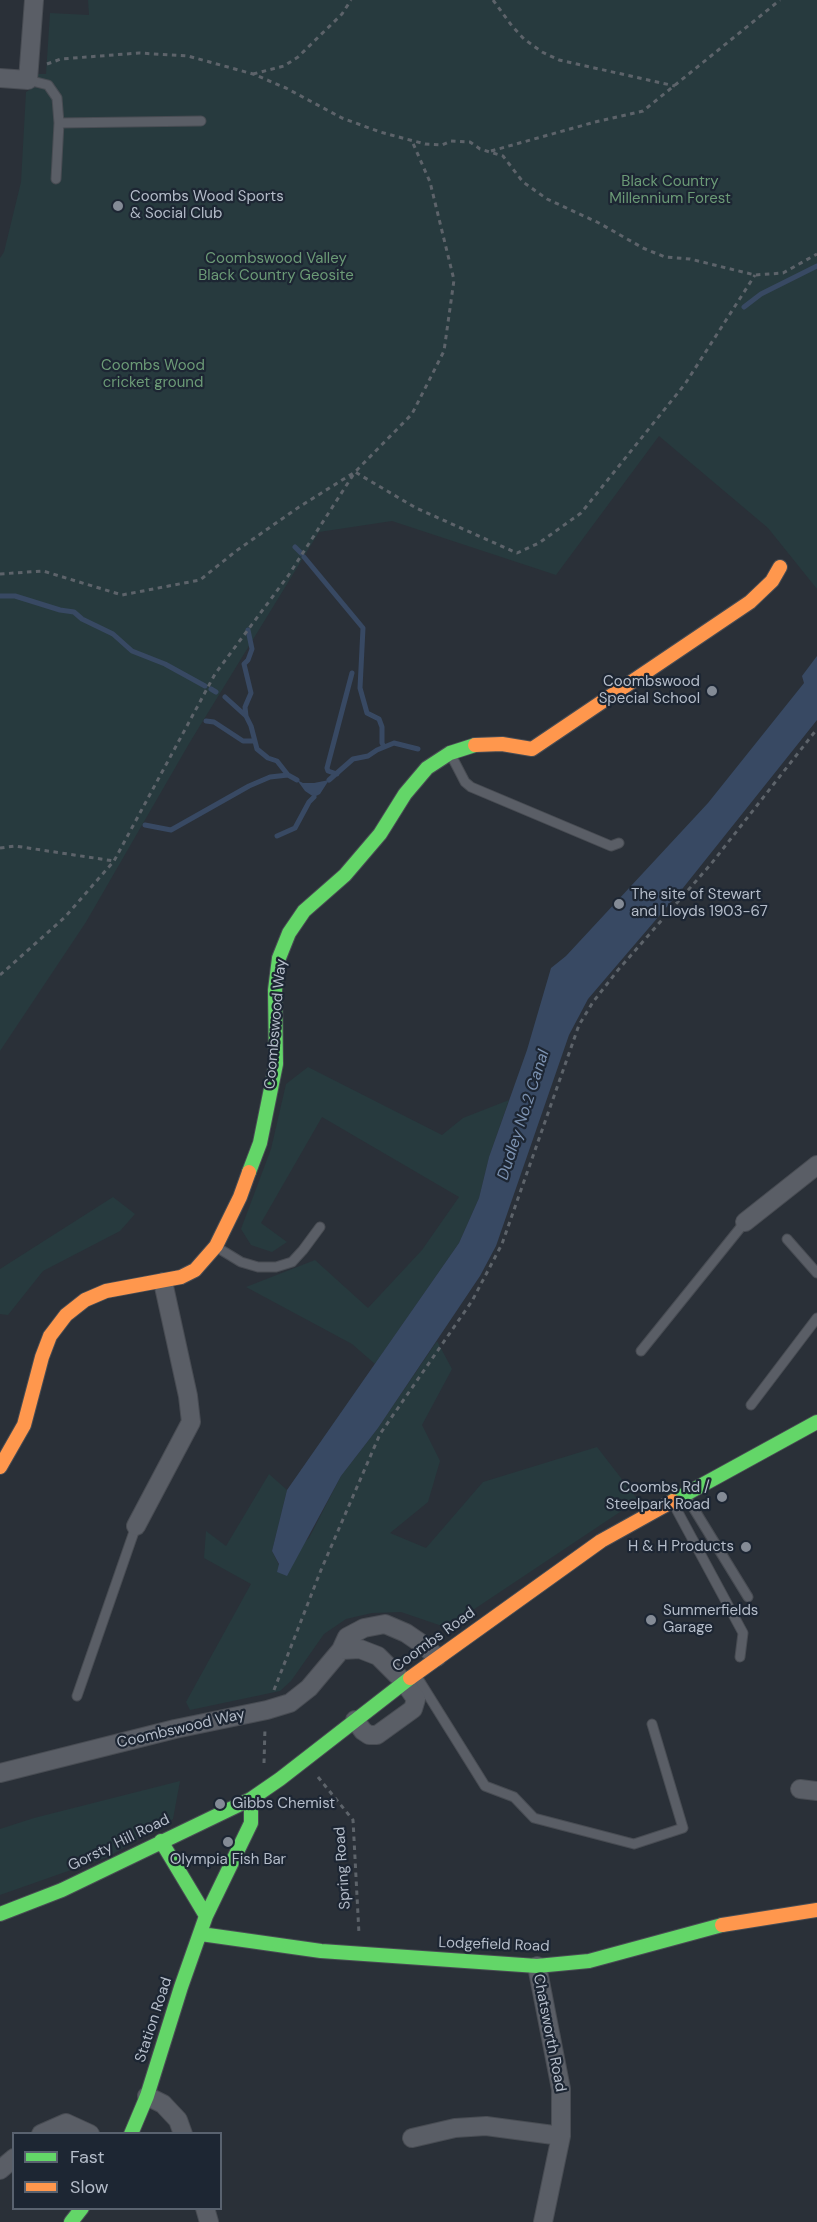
<!DOCTYPE html>
<html>
<head>
<meta charset="utf-8">
<style>
  body { margin:0 }
  #map { position:relative; width:817px; height:2222px; overflow:hidden; background:#2a3038; font-family:"DM Sans",sans-serif }
  canvas { display:block }
  .legend { position:absolute; left:12px; top:2132px; width:210px; height:78px; box-sizing:border-box; background:#1d2633; border:2px solid #59626f; margin:0; padding:8px 10px; list-style:none; font-size:18px; color:#b4bcc9 }
  .legend li { display:flex; align-items:center; gap:12px; height:30px }
  .legend b { width:30px; border:2px solid #59626f }
</style>
</head>
<body>
<div id="map">
<canvas width="817" height="2222"></canvas>
<ul class="legend">
<li><b style="height:8px;background:#63d668"></b>Fast</li>
<li><b style="height:8px;background:#ff974d"></b>Slow</li>
</ul>
</div>
<script>
const g = document.querySelector('canvas').getContext('2d');
g.lineJoin = 'round';
function fillPath(path, color) {
  g.fillStyle = color;
  g.fill(path, 'evenodd');
}
function shape(rows) {
  const path = new Path2D();
  for (const r of rows) {
    path.moveTo(r[0], r[1]);
    for (let i = 2; i < r.length; i += 2) path.lineTo(r[i], r[i + 1]);
  }
  return path;
}
function strokePath(path, color, width, dash) {
  g.strokeStyle = color;
  g.lineWidth = width;
  g.lineCap = dash ? 'butt' : 'round';
  g.setLineDash(dash || []);
  g.stroke(path);
}
function label(font, color, halo, rows, align = 'center') {
  g.font = font + ' "DM Sans",sans-serif';
  g.lineWidth = 4.5;
  g.setLineDash([]);
  g.textBaseline = 'middle';
  g.strokeStyle = halo;
  g.fillStyle = color;
  for (const [text, x, y, turn = 0] of rows) {
    g.save();
    g.translate(x, y);
    g.rotate((+turn || 0) * Math.PI / 180);
    g.textAlign = isNaN(turn) ? turn : align;
    if (halo) g.strokeText(text, 0, 0);
    g.fillText(text, 0, 0);
    g.restore();
  }
}
fillPath(shape([
  [88,0,817,0,817,589,768,528,659,436,556,575,392,521,319,532,190,742,86,922,0,1051,0,258,4,252,21,182,26,92,31,89,33,74,46,74,50,13,89,15],
  [308,1067,442,1135,463,1118,509,1100,489,1157,479,1198,459,1243,375,1364,352,1344,246,1287,315,1260,368,1308,422,1250,459,1197,322,1117,261,1223,287,1242,272,1252,251,1245,241,1229,271,1149,286,1084],
  [113,1197,135,1214,120,1231,43,1271,8,1315,0,1314,0,1269],
  [437,1341,452,1369,422,1425,440,1461,428,1502,390,1533,426,1548,483,1482,597,1447,638,1500,455,1622,442,1626,401,1612,372,1613,346,1619,324,1634,291,1681,280,1691,190,1710,186,1702,251,1584,204,1558,206,1531,226,1546,269,1474,287,1490,272,1551,279,1565,309,1538,341,1476,378,1428],
  [180,1781,173,1819,108,1857,0,1895,0,1829,34,1818]
]), '#273a3e');
fillPath(shape([
  [817,656,817,720,683,888,588,999,569,1035,496,1246,480,1276,378,1428,341,1476,287,1576,277,1572,279,1564,272,1551,287,1490,459,1243,479,1198,489,1157,527,1050,551,968,566,956,708,803,804,683,802,676],
  [297,780,303,783,314,783,329,780,320,794,314,797,305,791]
]), '#384963');
strokePath(shape([
  [744,307,761,294,817,266],
  [295,547,301,553],
  [304,557,363,628,360,688,367,713,379,719,382,727,382,743,384,747],
  [0,596,15,596,60,610,74,612,82,619,113,634,132,651,165,664,205,686],
  [211,689,216,692],
  [225,697,246,716,251,726,257,749,268,758,277,761,288,775,297,780],
  [246,716,245,707,251,693,244,664,248,660,252,649,248,630],
  [206,721,214,722,243,741,255,741],
  [337,774,328,771,327,768,352,673],
  [329,780,353,759,368,756,377,750,394,743,418,749],
  [145,825,171,830,249,786,270,777,288,775],
  [277,836,295,828,309,802,314,797]
]), '#384963', 5);
const lane = shape([
  [28,80,48,85,57,98,59,123,56,179],
  [59,123,201,121],
  [451,755,465,782,471,787,611,846,619,843],
  [787,1239,817,1273],
  [218,1248,241,1262,258,1267,276,1267,292,1262,303,1250,320,1227],
  [641,1351,745,1222],
  [751,1405,817,1318],
  [686,1496,748,1597],
  [673,1503,743,1633,740,1657],
  [417,1677,485,1786,514,1797,534,1818,634,1844,683,1828,652,1724],
  [77,1696,136,1526]
]);
const street = shape([
  [0,78,28,80,34,0],
  [745,1222,817,1165],
  [136,1526,191,1422,188,1396,163,1282],
  [341,1650,360,1649,378,1656,404,1682,416,1699,413,1709,377,1735,369,1735,363,1731,355,1720],
  [0,1773,175,1729,267,1710,290,1703,309,1688,341,1650,347,1637,364,1628,385,1624,406,1633,422,1644,437,1657],
  [800,1789,817,1791],
  [537,1966,561,2089,561,2136,543,2222],
  [147,2096,163,2104,178,2120,183,2134],
  [41,2134,66,2123,90,2134],
  [412,2138,455,2128,486,2126,561,2136],
  [0,2170,14,2158],
  [205,2208,209,2222]
]);
const fast = shape([
  [249,1172,260,1143,276,1064,275,990,279,958,289,933,304,911,345,875,380,834,405,794,427,768,450,753,475,745],
  [673,1501,817,1422],
  [161,1841,206,1916],
  [0,1914,62,1890,251,1799,280,1779,410,1678],
  [201,1934,321,1951,537,1966,589,1961,722,1925],
  [131,2134,147,2096,181,1987,206,1916,251,1823,251,1799],
  [71,2222,82,2208]
]);
const slow = shape([
  [475,745,502,744,532,749,750,602,772,581,780,567],
  [0,1467,24,1425,42,1357,50,1336,66,1315,85,1300,106,1291,181,1277,195,1270,216,1246,240,1197,249,1172],
  [410,1678,601,1541,673,1501],
  [722,1925,817,1910]
]);
strokePath(lane, '#484c53', 11);
strokePath(street, '#484c53', 20);
strokePath(fast, '#484c53', 16);
strokePath(slow, '#484c53', 16);
strokePath(shape([
  [493,0,512,26,524,39,542,52,559,60,675,86],
  [47,64,61,59,139,53,188,56,253,74,286,88,342,118,380,132,425,144,442,145,451,141,470,142,480,149,503,156,523,182,547,199,599,223,643,248,665,257,690,259,755,275,783,273,817,254],
  [253,74,284,66,298,57,342,14,351,0],
  [491,151,595,122,643,111,780,0],
  [0,574,43,571,122,595,200,580,236,551,299,507,355,472,412,414,444,351,454,280,430,182,412,141],
  [0,848,15,846,114,861],
  [0,975,65,917,114,861,215,674,288,576,355,472,416,508,517,553,539,543,581,513,685,384,755,275],
  [274,1690,321,1570,380,1434,472,1301,502,1244,579,1025,593,1002,618,970,711,864,817,729],
  [264,1763,265,1728],
  [318,1777,353,1820,359,1934]
]), '#5d636a', 3, [4.5, 4.5]);
strokePath(lane, '#5a5e66', 9);
strokePath(street, '#5a5e66', 18);
strokePath(fast, '#63d668', 14);
strokePath(slow, '#ff974d', 14);
for (const [x, y, r, color] of [
  [118,206,6,"#848b96"],
  [712,691,6,"#848b96"],
  [619,904,6,"#848b96"],
  [722,1497,6,"#848b96"],
  [746,1547,6,"#848b96"],
  [651,1620,6,"#848b96"],
  [220,1804,6,"#848b96"],
  [228,1842,6,"#848b96"]
]) {
  const dot = new Path2D();
  dot.arc(x, y, r, 0, 2 * Math.PI);
  g.fillStyle = color;
  g.fill(dot);
  strokePath(dot, '#1d2633', 2);
}
label('15px', '#6b9a76', '#1d2633', [
  ["Black Country",670,182],
  ["Millennium Forest",670,199],
  ["Coombswood Valley",276,259],
  ["Black Country Geosite",276,276],
  ["Coombs Wood",153,366],
  ["cricket ground",153,383]
]);
label('15px', '#b4bcc9', '#1d2633', [
  ["Coombs Wood Sports",130,197],
  ["& Social Club",130,214],
  ["Coombswood",700,682,"right"],
  ["Special School",700,699,"right"],
  ["The site of Stewart",631,895],
  ["and Lloyds 1903-67",631,912],
  ["Coombs Rd /",710,1488,"right"],
  ["Steelpark Road",710,1505,"right"],
  ["H & H Products",734,1547,"right"],
  ["Summerfields",663,1611],
  ["Garage",663,1628],
  ["Gibbs Chemist",232,1804],
  ["Olympia Fish Bar",228,1860,"center"]
], 'left');
label('15px', '#b4bcc9', '#1d2633', [
  ["Coombswood Way",276,1024,-85],
  ["Coombs Road",434,1640,-36],
  ["Coombswood Way",181,1729,-13],
  ["Gorsty Hill Road",119,1843,-26],
  ["Spring Road",343,1868,-94],
  ["Lodgefield Road",494,1945,2],
  ["Station Road",154,2020,-72],
  ["Chatsworth Road",549,2033,79]
]);
label('italic 16px', '#7c92b1', '#1d2633', [
  ["Dudley No.2 Canal",524,1115,-72]
]);
</script>
</body>
</html>
